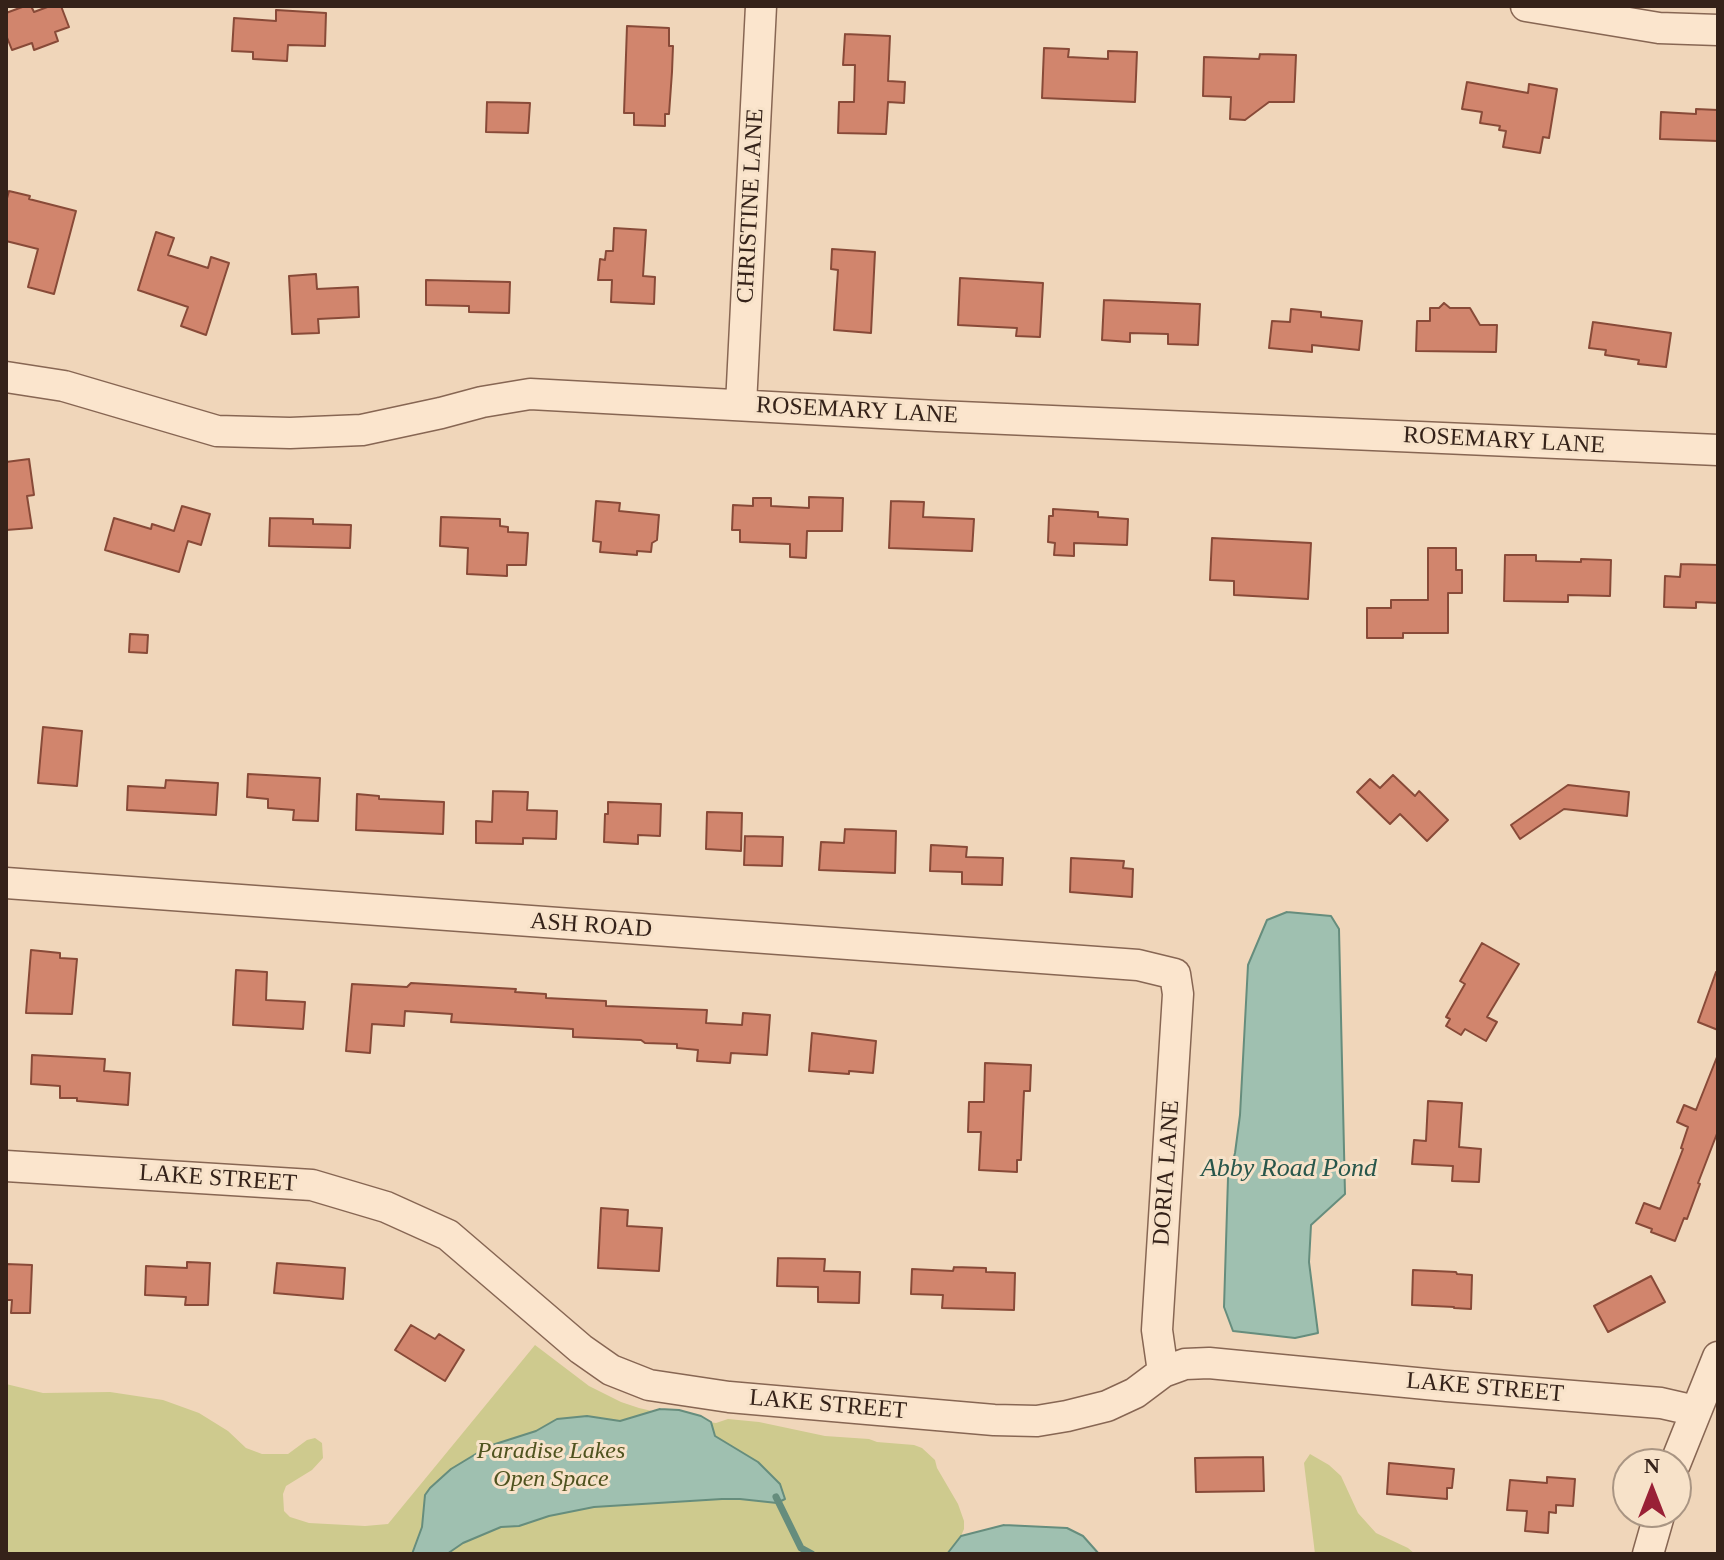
<!DOCTYPE html>
<html>
<head>
<meta charset="utf-8">
<style>
  body { margin:0 }
  #map { position:relative; width:1724px; height:1560px; overflow:hidden; background:#f0d6ba; font-family:"Times New Roman",serif }
  canvas { display:block }
  .frame { position:absolute; inset:0; border:8px solid #352219; pointer-events:none }
  .north { position:absolute; left:1612px; top:1448px; width:80px; height:80px; box-sizing:border-box; background:#f7e2c9; border:2px solid #a99583; border-radius:50%; rotate:0deg; font-size:22px; font-weight:700; line-height:32px; text-align:center; color:#352219 }
  .north::after { content:''; display:block; margin:auto; width:28px; height:36px; background:#992036; clip-path:polygon(50% 0,100% 100%,50% 72%,0 100%) }
</style>
</head>
<body>
<div id="map">
<canvas width="1724" height="1560"></canvas>
<div class="frame"></div>
<div class="north">N</div>
</div>
<script>
const g = document.querySelector('canvas').getContext('2d');
g.lineJoin = 'round';
function fillPath(path, color) {
  g.fillStyle = color;
  g.fill(path, 'evenodd');
}
function shape(rows) {
  const path = new Path2D();
  for (const r of rows) {
    path.moveTo(r[0], r[1]);
    for (let i = 2; i < r.length; i += 2) path.lineTo(r[i], r[i + 1]);
  }
  return path;
}
function strokePath(path, color, width, dash) {
  g.strokeStyle = color;
  g.lineWidth = width;
  g.lineCap = dash ? 'butt' : 'round';
  g.setLineDash(dash || []);
  g.stroke(path);
}
function label(font, color, halo, rows, align = 'center') {
  g.font = font + ' "Times New Roman",serif';
  g.lineWidth = 6;
  g.setLineDash([]);
  g.textBaseline = 'middle';
  g.strokeStyle = halo;
  g.fillStyle = color;
  for (const [text, x, y, turn = 0] of rows) {
    g.save();
    g.translate(x, y);
    g.rotate((+turn || 0) * Math.PI / 180);
    g.textAlign = isNaN(turn) ? turn : align;
    if (halo) g.strokeText(text, 0, 0);
    g.fillText(text, 0, 0);
    g.restore();
  }
}
fillPath(shape([
  [535,1345,589,1386,621,1402,639,1408,682,1418,716,1423,728,1419,759,1422,825,1436,869,1439,877,1442,914,1445,922,1448,935,1460,937,1468,958,1504,964,1521,964,1529,961,1536,947,1554,6,1554,6,1384,43,1393,110,1392,163,1400,199,1413,228,1431,246,1448,262,1454,288,1454,307,1440,315,1438,322,1443,323,1458,312,1470,286,1486,283,1494,284,1511,290,1517,309,1523,365,1526,388,1524],
  [1310,1454,1329,1465,1341,1476,1358,1513,1376,1533,1408,1548,1415,1554,1315,1554,1304,1463]
]), '#ceca8e');
const water = shape([
  [1287,912,1331,916,1339,929,1345,1194,1311,1225,1309,1262,1318,1333,1295,1338,1233,1331,1224,1307,1228,1178,1235,1153,1240,1115,1248,965,1267,920,1287,912],
  [660,1409,679,1410,701,1416,711,1422,715,1436,758,1462,780,1484,785,1499,777,1503,740,1499,722,1499,594,1507,549,1516,519,1526,501,1527,463,1543,447,1554,412,1554,422,1527,425,1495,430,1488,451,1469,489,1446,536,1431,557,1419,587,1416,620,1421,660,1409],
  [1004,1525,1067,1528,1083,1536,1099,1554,947,1554,961,1536,1004,1525]
]);
fillPath(water, '#9fc0b0');
strokePath(water, '#668d7d', 2);
strokePath(shape([
  [776,1497,801,1548,812,1554]
]), '#668d7d', 7);
const building = shape([
  [25,6,31,6,34,12,50,6,61,6,69,27,55,32,58,41,34,50,32,43,12,50,6,35,6,13,25,6],
  [276,10,326,13,325,46,288,45,287,61,253,59,253,52,232,51,234,18,276,21,276,10],
  [627,26,669,28,669,46,673,46,672,72,669,114,665,114,665,126,634,125,634,113,624,113,627,26],
  [845,34,890,36,888,81,905,82,904,103,888,102,886,134,838,133,839,102,854,102,855,65,843,65,845,34],
  [1044,48,1069,49,1068,57,1108,59,1108,51,1137,52,1135,102,1042,98,1044,48],
  [1260,54,1296,55,1294,102,1269,102,1245,120,1230,119,1231,97,1203,96,1204,57,1259,59,1260,54],
  [1467,82,1528,93,1529,84,1557,89,1549,138,1543,137,1540,153,1503,147,1506,131,1499,130,1500,126,1480,123,1482,112,1462,109,1467,82],
  [487,102,530,103,528,133,486,132,487,102],
  [1696,109,1718,110,1718,141,1660,139,1661,112,1696,114,1696,109],
  [9,191,30,196,29,199,76,211,54,294,28,287,38,249,6,241,6,202,9,191],
  [614,228,646,230,643,276,655,277,654,304,611,302,612,280,598,280,600,259,605,260,606,251,613,251,614,228],
  [156,232,174,238,168,255,208,268,211,257,229,263,206,335,181,326,188,307,138,290,156,232],
  [832,249,875,252,871,333,834,330,838,270,831,269,832,249],
  [316,274,317,289,358,287,359,317,318,319,319,333,292,334,289,276,316,274],
  [960,278,1043,283,1040,337,1016,336,1017,328,958,325,960,278],
  [426,280,510,282,509,313,469,312,469,306,426,305,426,280],
  [1104,300,1200,304,1198,345,1168,344,1168,334,1130,333,1130,342,1102,340,1104,300],
  [1444,303,1450,308,1470,308,1480,325,1497,325,1496,352,1416,351,1417,321,1430,321,1430,308,1439,308,1444,303],
  [1291,309,1321,312,1321,317,1362,321,1359,350,1312,345,1312,352,1269,348,1272,321,1290,322,1291,309],
  [1593,322,1671,333,1666,367,1638,364,1639,360,1605,355,1606,350,1589,348,1593,322],
  [29,459,34,495,27,496,32,528,6,530,6,462,29,459],
  [809,497,843,498,842,531,807,531,806,558,790,557,790,544,740,542,740,530,732,530,733,505,753,506,753,498,771,498,771,506,809,508,809,497],
  [596,501,620,503,619,511,659,515,657,540,652,543,651,552,637,551,637,555,600,552,601,542,593,541,596,501],
  [891,501,924,502,923,517,974,519,972,551,889,548,891,501],
  [182,506,210,514,201,545,188,541,179,572,105,550,114,518,151,529,152,524,174,531,182,506],
  [1053,509,1098,512,1098,517,1128,519,1127,545,1074,543,1074,556,1054,555,1055,543,1048,542,1049,516,1053,516,1053,509],
  [441,517,500,519,500,526,508,527,508,532,528,533,526,565,507,565,507,576,467,574,468,548,440,546,441,517],
  [270,518,313,519,313,524,351,525,350,548,269,546,270,518],
  [1212,538,1311,543,1308,599,1234,595,1234,581,1210,580,1212,538],
  [1428,548,1456,548,1456,570,1462,570,1462,593,1448,593,1448,633,1403,633,1403,638,1367,638,1367,608,1391,608,1391,600,1428,600,1428,548],
  [1505,555,1536,555,1536,561,1581,562,1581,559,1611,560,1610,596,1568,595,1568,602,1504,601,1505,555],
  [1681,564,1718,565,1718,603,1696,602,1696,608,1664,607,1665,576,1680,577,1681,564],
  [130,634,148,635,147,653,129,652,130,634],
  [43,727,82,731,77,786,38,783,43,727],
  [248,774,320,778,318,821,293,820,294,810,268,808,268,799,247,797,248,774],
  [1393,775,1415,796,1419,791,1448,820,1427,841,1400,814,1390,824,1357,792,1370,779,1380,788,1393,775],
  [166,780,218,783,216,815,127,810,128,786,165,788,166,780],
  [1568,785,1629,792,1627,816,1564,809,1520,839,1511,825,1568,785],
  [493,791,528,792,527,810,557,811,556,839,523,838,523,844,476,843,476,821,492,822,493,791],
  [357,794,379,796,379,799,444,802,443,834,356,830,357,794],
  [608,802,661,804,660,836,638,835,638,844,604,842,605,814,608,814,608,802],
  [707,812,742,813,741,851,706,849,707,812],
  [845,829,896,831,895,873,819,870,821,842,844,843,845,829],
  [745,836,783,837,782,866,744,865,745,836],
  [931,845,967,847,966,857,1003,858,1002,885,962,884,962,872,930,871,931,845],
  [1071,858,1124,861,1123,868,1133,869,1132,897,1070,892,1071,858],
  [1482,943,1519,964,1487,1017,1497,1022,1486,1041,1465,1029,1461,1035,1446,1026,1450,1019,1446,1017,1465,984,1460,981,1482,943],
  [31,950,60,953,60,958,77,959,72,1014,26,1013,31,950],
  [236,970,267,972,266,1000,305,1002,303,1029,233,1025,236,970],
  [1716,972,1718,973,1718,1030,1698,1022,1716,972],
  [411,983,516,989,515,992,546,994,546,998,606,1001,606,1006,707,1010,706,1023,742,1025,743,1013,770,1015,767,1055,731,1053,730,1063,697,1061,698,1050,677,1048,677,1044,645,1043,641,1040,573,1037,573,1029,451,1022,452,1014,405,1011,404,1026,372,1024,370,1053,346,1051,352,984,407,987,411,983],
  [812,1033,876,1041,873,1073,849,1071,849,1074,809,1071,812,1033],
  [32,1055,105,1059,104,1071,130,1073,128,1105,77,1101,77,1098,60,1098,60,1086,31,1084,32,1055],
  [1717,1057,1718,1057,1718,1131,1698,1183,1700,1184,1687,1219,1684,1218,1675,1241,1651,1232,1652,1229,1636,1223,1644,1203,1660,1209,1683,1149,1681,1148,1688,1127,1677,1122,1684,1105,1696,1110,1717,1057],
  [985,1063,1031,1065,1030,1091,1024,1091,1021,1160,1017,1160,1017,1172,979,1170,981,1132,968,1132,969,1102,984,1102,985,1063],
  [1428,1101,1462,1103,1459,1147,1481,1149,1479,1182,1452,1181,1453,1166,1412,1164,1414,1140,1426,1141,1428,1101],
  [601,1208,628,1210,627,1226,662,1228,659,1271,598,1268,601,1208],
  [778,1258,825,1259,824,1271,860,1272,859,1303,818,1302,818,1287,777,1286,778,1258],
  [187,1262,210,1263,208,1305,185,1305,186,1297,145,1295,146,1266,187,1268,187,1262],
  [277,1263,345,1268,343,1299,274,1293,277,1263],
  [6,1264,32,1265,30,1313,11,1313,12,1300,6,1300,6,1264],
  [954,1267,986,1268,986,1272,1015,1273,1014,1310,942,1308,943,1295,911,1294,912,1269,953,1271,954,1267],
  [1413,1270,1456,1272,1457,1274,1472,1275,1471,1309,1454,1308,1454,1307,1412,1305,1413,1270],
  [1651,1276,1665,1302,1608,1332,1594,1306,1651,1276],
  [411,1325,435,1339,439,1334,464,1350,445,1381,395,1350,411,1325],
  [1263,1457,1264,1491,1196,1492,1195,1458,1263,1457],
  [1389,1463,1454,1469,1452,1488,1447,1488,1447,1499,1387,1494,1389,1463],
  [1547,1477,1575,1479,1573,1506,1556,1505,1556,1513,1549,1512,1548,1533,1525,1531,1527,1511,1507,1510,1510,1480,1547,1483,1547,1477]
]);
fillPath(building, '#d1856d');
strokePath(building, '#884a38', 2);
const minor = shape([
  [1526,6,1659,28,1718,30],
  [6,377,64,386,217,431,290,433,362,430,441,413,482,402,530,394,937,416,1718,450],
  [741,405,761,6],
  [6,883,1138,965,1175,974,1178,994,1157,1330,1163,1372],
  [6,1166,312,1185,386,1207,448,1235,581,1349,611,1370,649,1385,729,1397,994,1420,1037,1421,1067,1416,1107,1406,1135,1393,1163,1372,1185,1364,1209,1363,1447,1386,1661,1403,1696,1411],
  [1675,1464,1718,1357],
  [1648,1554,1660,1512]
]);
strokePath(minor, '#876653', 33);
strokePath(minor, '#fbe5cd', 30);
label('24px', '#352219', '#f7e2c9', [
  ["CHRISTINE LANE",751,206,-87],
  ["ROSEMARY LANE",857,411,3],
  ["ROSEMARY LANE",1504,441,3],
  ["ASH ROAD",591,926,4],
  ["DORIA LANE",1167,1173,-86],
  ["LAKE STREET",218,1179,4],
  ["LAKE STREET",1485,1388,5],
  ["LAKE STREET",828,1405,5]
]);
label('italic 24px', '#4f531f', '#f7e2c9', [
  ["Paradise Lakes",551,1452],
  ["Open Space",551,1480]
]);
label('italic 26px', '#28564b', '#f7e2c9', [
  ["Abby Road Pond",1289,1169]
]);
</script>
</body>
</html>
